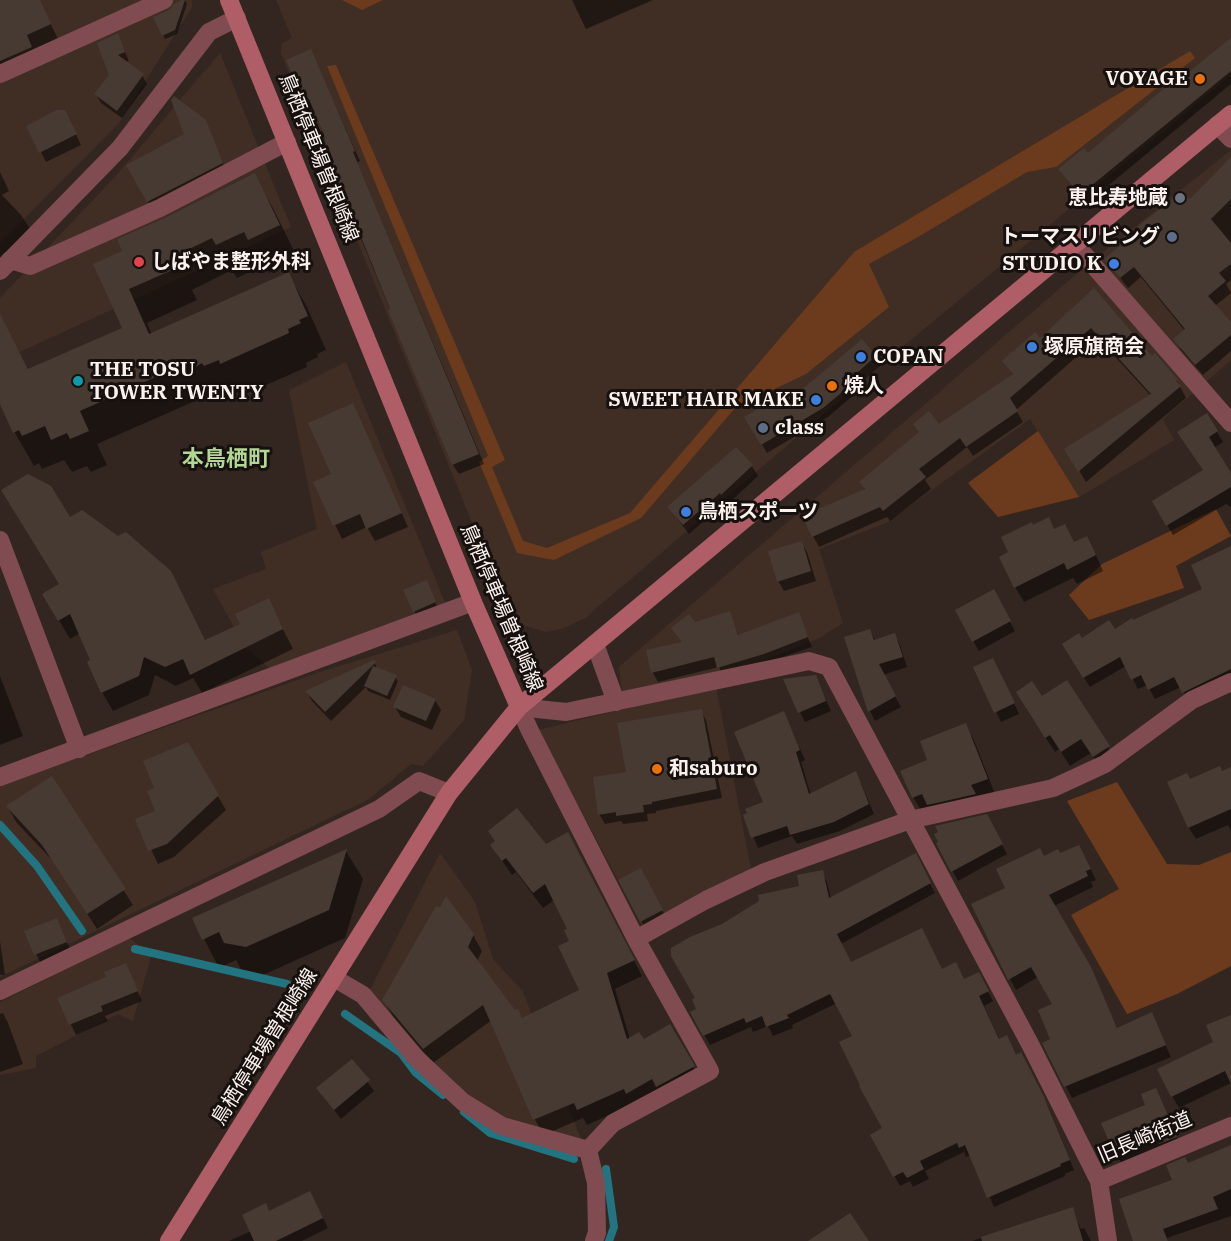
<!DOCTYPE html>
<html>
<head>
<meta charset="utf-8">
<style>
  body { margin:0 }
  canvas { display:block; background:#332620 }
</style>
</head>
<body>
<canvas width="1231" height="1241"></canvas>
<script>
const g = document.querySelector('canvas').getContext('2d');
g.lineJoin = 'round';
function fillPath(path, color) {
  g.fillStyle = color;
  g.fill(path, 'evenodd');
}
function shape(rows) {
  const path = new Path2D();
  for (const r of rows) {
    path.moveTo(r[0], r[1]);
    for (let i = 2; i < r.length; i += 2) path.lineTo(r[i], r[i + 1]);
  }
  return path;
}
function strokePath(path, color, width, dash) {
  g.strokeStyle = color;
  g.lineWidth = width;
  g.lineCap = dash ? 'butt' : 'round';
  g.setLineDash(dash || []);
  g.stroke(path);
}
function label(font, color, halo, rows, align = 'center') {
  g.font = font + ' "IBM Plex Serif","Noto Sans JP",serif';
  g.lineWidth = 6;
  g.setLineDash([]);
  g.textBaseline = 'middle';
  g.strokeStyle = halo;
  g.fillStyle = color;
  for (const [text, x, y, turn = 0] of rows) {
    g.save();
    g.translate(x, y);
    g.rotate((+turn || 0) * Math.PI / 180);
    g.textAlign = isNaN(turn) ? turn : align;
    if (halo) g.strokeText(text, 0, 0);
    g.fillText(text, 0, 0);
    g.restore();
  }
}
fillPath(shape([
  [0,0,192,0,192,7,119,123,0,243],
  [276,0,1231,0,1231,75,907,343,585,618,564,628,546,632,523,625,508,611,281,53,282,43,292,38],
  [220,53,291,227,0,361,0,298,114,178],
  [1231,150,1231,360,1163,419,1174,440,1079,497,1030,419,886,523,819,549,843,623,819,638,751,666,622,691,619,667,1086,266],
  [346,362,446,605,270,668,245,647,213,589,266,569,261,552,317,529,289,390],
  [457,630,472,670,464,720,423,766,411,764,369,799,0,977,0,786,317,673],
  [716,687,751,870,642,925,538,730],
  [440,853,475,902,493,959,523,992,583,1144,497,1119,437,1075,370,990],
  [130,938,151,956,133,1021,118,1014,36,1056,36,1068,0,1075,0,1002]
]), '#402e24');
fillPath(shape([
  [342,0,383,0,362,10],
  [1190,51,1195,58,1056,167,1027,172,918,237,869,264,889,307,806,374,735,408,641,518,554,560,517,553,479,462,488,456,327,66,336,65,505,460,492,467,523,541,547,548,630,513,854,252],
  [1038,431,1079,497,998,517,968,483],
  [1216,509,1231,536,1176,566,1184,588,1089,620,1069,595,1102,564],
  [1117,782,1167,864,1199,865,1231,852,1231,966,1177,994,1127,1014,1071,915,1119,889,1067,801]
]), '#6c3a1d');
fillPath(shape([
  [0,0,39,0,58,39,0,79],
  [185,0,187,4,177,34,165,39,163,35,170,11,175,5],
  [572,0,653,0,586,29],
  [117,35,129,61,125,62,142,75,147,84,122,118,101,103,96,94,110,75],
  [1231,40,1231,84,1086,204,1060,170,1088,155],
  [311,51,360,161,357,162,484,464,459,474,453,465,322,142,328,139,315,109,311,111,305,101],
  [205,121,227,173,153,211,128,165,186,135],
  [70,122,81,145,46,162,28,126],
  [1231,161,1231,280,1226,284,1231,293,1215,306,1231,325,1231,351,1203,375,1181,350,1175,339,1185,331,1141,277,1128,288,1106,260,1190,201],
  [0,172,9,191,2,195,21,215,30,229,0,257],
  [254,175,273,208,298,259,269,273,264,265,237,278,232,270,192,290,197,300,147,323,152,335,288,274,307,307,326,350,317,354,318,357,306,363,307,367,241,396,239,392,224,399,223,396,214,400,211,394,97,444,107,465,91,472,87,466,72,472,64,460,42,469,39,463,34,466,15,433,0,400,0,333,6,328,29,370,124,328,124,252,165,220],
  [1094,291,1152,359,1155,356,1177,381,1186,398,1086,482,1066,449,1151,396,1098,338,1016,410,1023,422,973,456,967,447,925,480,931,489,890,521,887,517,819,547,813,536,865,490,861,482,920,434,915,424,939,426,1013,375,1004,361,1040,340],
  [861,341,880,366,853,389,856,393,828,417,767,453,746,417,793,399],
  [353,405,408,527,375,541,367,527,342,539,315,483,333,475],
  [1217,432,1223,442,1214,448,1231,476,1231,507,1226,504,1173,535,1154,502,1204,471,1185,443],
  [736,449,752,466,758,476,728,504,726,502,689,534,669,508],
  [70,519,170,572,205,641,242,625,268,600,293,649,202,693,193,678,176,686,155,675,149,695,113,711,102,692,92,661,80,633,70,639,44,595,61,585],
  [1033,526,1095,553,1103,571,1077,584,1073,578,1024,602,1015,587,1010,553],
  [801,542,807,552,816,581,784,591,778,581],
  [1231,548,1231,678,1190,703,1181,687,1155,699,1147,685,1138,689,1126,666,1090,687,1069,655,1082,640,1115,631,1204,590],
  [429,586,437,607,417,615,414,611],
  [993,591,1015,631,979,651,973,641],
  [729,613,739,636,798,614,812,647,724,677,719,667,658,682,653,673,648,651,683,643],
  [870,631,876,641,895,635,900,645,907,667,883,675,901,707,875,721,870,711,845,638],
  [374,662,378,670,395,677,398,681,390,700,368,691,366,687,331,721,312,701,307,692],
  [975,668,998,669,1019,714,1001,722],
  [0,676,23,736,0,745],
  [815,677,831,711,805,722,800,712],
  [1067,682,1117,762,1103,771,1091,753,1070,766,1059,749,1055,752,1026,708],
  [435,700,441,710,432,730,401,717,395,707],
  [701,711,706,720,722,798,656,811,656,813,647,814,648,821,623,824,621,821,605,824,599,814,628,773],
  [784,713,805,760,801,762,811,795,861,783,874,814,840,831,797,844,792,836,758,848,745,816,765,803],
  [965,725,974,740,995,794,922,812,913,797,929,761],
  [187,744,226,810,174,857,158,864,137,820,157,812,156,789],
  [1231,768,1231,831,1228,825,1196,839,1189,828,1190,781],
  [51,778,133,905,97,929,53,861,16,822,8,807],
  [992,826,1007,854,958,881,938,844],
  [492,846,545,846,577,849,642,976,615,989,630,1039,643,1041,670,1026,702,1083,634,1104,587,1125,583,1118,544,1135,535,1120,492,1020,433,1063,393,1016,384,1000,473,935,482,951,477,961,514,1012,518,1011,523,1019,581,990,569,930,554,900,543,908,516,872,512,875],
  [346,851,363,879,345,938,263,975,242,971,236,960,219,968,194,919],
  [915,855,935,893,841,944,851,964,942,971,964,981,978,974,993,1001,984,1006,1000,1040,1026,1064,1049,1108,1074,1170,1065,1174,1065,1176,994,1207,971,1155,966,1157,964,1152,925,1171,929,1179,913,1187,910,1181,900,1186,872,1135,884,1129,855,1036,837,1003,792,1025,793,1028,773,1036,768,1026,753,1032,751,1027,710,1045,692,1013,698,1009,723,925,801,887,822,872,827,882,831,899],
  [1060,855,1085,857,1096,880,1091,882,1093,887,1054,906,1118,1029,1151,1014,1171,1057,1072,1098,1044,1044,1052,1040,1054,1005,1038,977,1016,990,1010,979,1007,889,1044,858],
  [646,880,667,920,647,931,641,921],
  [62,930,71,952,41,964,26,932],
  [0,941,5,975,0,975],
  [127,968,142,1001,105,1016,108,1021,76,1035,59,999],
  [3,1013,8,1023,23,1064,0,1072,0,1014],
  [1231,1017,1231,1083,1179,1108,1172,1096,1215,1042],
  [352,1061,374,1091,341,1119,318,1089],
  [1155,1090,1181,1147,1122,1164,1116,1154],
  [1231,1147,1231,1216,1167,1238,1168,1241,1135,1241,1174,1181,1188,1164],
  [315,1203,328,1228,302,1241,229,1241,251,1231,269,1212],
  [1072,1209,1081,1229,1084,1228,1091,1241,972,1241]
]), '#0007');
strokePath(shape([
  [0,825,37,866,82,931],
  [135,949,287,984],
  [345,1014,401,1053,416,1073,443,1095],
  [464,1112,490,1133,574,1159],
  [606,1169,614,1227,609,1241]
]), '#227480', 8);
fillPath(shape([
  [0,0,40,0,51,24,27,35,32,47,0,61],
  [182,0,185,0,175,30,162,36,153,17,169,10,174,4],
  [118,33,125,52,118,55,144,74,117,111,94,94,109,75,97,43],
  [1231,38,1231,71,1080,195,1058,169,1084,148,1088,153,1168,85,1170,87],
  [311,49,355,151,353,152,479,454,452,465,388,310,390,309,360,234,320,141,326,139,309,99,304,102,286,60],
  [174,96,206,120,223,163,147,202,126,165,184,134,171,100],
  [57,110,65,110,77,134,39,153,26,126],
  [1231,157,1231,199,1211,219,1231,243,1231,264,1219,273,1226,281,1208,296,1231,322,1231,335,1195,365,1173,339,1185,329,1134,267,1120,278,1104,259,1138,231,1136,228,1180,193,1190,199],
  [255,173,280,225,248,240,244,232,216,245,212,238,175,256,179,267,129,289,149,334,289,272,308,316,299,320,301,323,288,329,289,333,220,364,219,360,204,366,202,363,194,368,191,361,80,411,89,431,70,439,67,433,51,440,45,426,22,436,19,430,13,433,0,404,0,314,28,369,122,328,93,264,122,251,117,239,165,218],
  [1094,288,1152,356,1155,353,1178,380,1176,381,1181,386,1078,472,1064,449,1151,394,1091,328,1010,398,1018,411,966,447,960,438,919,469,926,477,883,511,880,507,812,537,802,516,865,489,859,482,919,432,913,424,929,411,939,424,1013,374,1002,361,1035,332,1040,338],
  [862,339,876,356,849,380,852,384,823,408,761,445,744,417,789,390,793,397],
  [353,403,402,513,366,529,360,514,333,526,313,482,331,474,308,423],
  [1207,413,1218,431,1209,437,1231,473,1231,487,1166,526,1152,501,1203,470,1177,432],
  [736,447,753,465,721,495,720,493,683,525,667,507],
  [28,474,51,486,70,517,82,510,118,536,126,532,171,571,205,640,240,624,235,614,269,598,283,629,190,675,183,659,165,667,144,657,139,676,101,693,87,662,90,660,70,614,58,621,42,594,59,584,1,490],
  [1049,517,1054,529,1065,524,1074,542,1087,536,1096,555,1067,570,1064,563,1014,588,999,557,1008,552,1001,537,1032,522,1033,525],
  [802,541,811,571,777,582,768,551],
  [1231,546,1231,669,1182,693,1174,677,1148,690,1141,675,1131,680,1120,657,1083,678,1062,644,1079,633,1082,638,1109,620,1115,629,1132,618,1133,620,1202,589,1191,565],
  [427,580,436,602,413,612,403,590],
  [994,589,1011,621,972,642,955,610],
  [730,611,738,635,799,612,808,637,764,654,717,668,714,657,651,673,646,650,682,642,671,628,689,614,695,622],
  [870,629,874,640,895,633,903,657,879,664,896,696,868,712,844,637],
  [993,658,1015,703,994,713,973,667],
  [374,660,376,662,325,712,305,691],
  [373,666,397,675,387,696,364,686],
  [816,675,826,701,798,713,783,679],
  [1067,680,1110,746,1093,757,1081,739,1061,752,1050,735,1045,738,1016,692,1032,681,1042,696],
  [403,685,436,699,426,721,393,707],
  [702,709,717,789,652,802,652,804,643,805,644,812,616,816,616,812,598,815,593,777,626,772,617,723],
  [784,711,800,750,796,752,809,794,856,771,869,804,834,822,790,835,787,826,751,838,743,815,747,813,745,809,763,802,734,732],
  [966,723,988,779,971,785,976,794,927,805,922,794,912,798,900,771,927,760,920,741],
  [188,742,219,795,167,844,148,851,135,819,155,811,147,791,154,788,143,761],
  [1220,766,1222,771,1231,767,1231,809,1188,828,1167,782,1187,773,1190,779],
  [52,776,126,889,87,914,42,845,6,806],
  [517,808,546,844,568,832,635,960,607,973,627,1039,639,1032,644,1039,670,1024,695,1066,656,1087,652,1079,626,1094,624,1089,577,1110,574,1103,533,1120,483,1005,423,1049,382,1000,436,906,440,907,446,896,474,934,468,947,515,1010,518,1009,522,1018,579,990,558,946,569,941,564,930,567,929,545,884,533,893,506,858,502,861,490,845,495,841,488,831],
  [987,814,1003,844,951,872,936,843,938,842,934,834,938,832,935,826],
  [1079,845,1091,869,1086,871,1088,876,1049,895,1091,967,1117,1028,1152,1012,1166,1045,1064,1087,1042,1043,1050,1039,1038,1010,1052,1004,1031,967,1008,980,971,904,1005,888,996,869,1040,848,1044,856,1058,849,1060,853],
  [347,849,329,910,246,947,224,943,219,932,202,940,192,918],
  [916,853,931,883,837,934,851,962,922,928,942,969,956,962,964,979,979,972,989,991,979,996,999,1039,1007,1035,1016,1055,1021,1052,1044,1097,1070,1160,1060,1164,1061,1166,987,1198,965,1145,959,1148,957,1143,920,1161,924,1169,907,1178,903,1172,893,1177,870,1135,882,1128,859,1086,860,1085,839,1042,852,1036,830,994,787,1015,789,1018,766,1027,762,1016,746,1023,744,1018,703,1036,690,1012,696,1009,692,999,695,998,671,956,671,948,690,937,722,924,759,901,758,895,799,886,797,875,823,870,829,898],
  [641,868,663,910,640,922,618,880],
  [57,918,67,942,34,955,24,931],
  [126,963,138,991,101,1006,103,1011,69,1025,57,998,106,977,104,972],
  [1231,1015,1231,1084,1225,1071,1171,1097,1157,1069,1213,1042,1206,1025],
  [352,1059,370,1080,334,1110,316,1088],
  [1156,1088,1177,1137,1159,1144,1156,1137,1115,1155,1101,1123,1145,1105,1141,1094],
  [1231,1145,1231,1189,1213,1197,1218,1209,1163,1229,1168,1241,1133,1241,1119,1199,1172,1180,1166,1165,1185,1157,1188,1163],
  [310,1191,323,1218,276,1241,254,1241,242,1215,266,1203,269,1211],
  [1073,1207,1083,1241,982,1241,981,1237],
  [850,1213,869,1241,808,1241]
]), '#473a33');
strokePath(shape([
  [0,74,164,0],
  [1217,125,1231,139],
  [1074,243,1231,423],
  [10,260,30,266,160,208,287,142],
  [0,271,120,148,209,32,237,18],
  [0,540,79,749],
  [595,644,616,702],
  [0,777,473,602],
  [636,939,706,900,765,872,910,820,1053,788,1105,764,1192,700,1231,682],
  [334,978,363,995,416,1058,463,1102,502,1126,588,1150],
  [0,991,379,809,419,781,449,793],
  [1099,1181,1231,1126],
  [594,1241,597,1233,596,1183,588,1150,613,1123,710,1071,636,939,530,731,519,707,566,712,809,661,829,667,1030,1044,1099,1181,1108,1241]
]), '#804c51', 18);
strokePath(shape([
  [229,0,473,602,519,707],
  [169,1241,449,793,519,707,1231,114]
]), '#af5d66', 18);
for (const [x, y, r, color] of [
  [1200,79,6,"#e8710a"],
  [1180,198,6,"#6b7280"],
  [1172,237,6,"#5c6f8a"],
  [139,262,6,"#e0444e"],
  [1114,264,6,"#3f7fe0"],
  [1032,347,6,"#3f7fe0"],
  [861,357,6,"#3f7fe0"],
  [78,381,6,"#0f9aa8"],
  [832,386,6,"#e8710a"],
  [816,400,6,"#3f7fe0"],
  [763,428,6,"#5c6f8a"],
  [686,512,6,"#3f7fe0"],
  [657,769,6,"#e8710a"]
]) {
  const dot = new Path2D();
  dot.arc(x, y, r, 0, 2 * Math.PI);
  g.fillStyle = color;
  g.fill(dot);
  strokePath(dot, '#16110e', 2);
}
label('bold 20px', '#fbf2ee', '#16110e', [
  ["VOYAGE",1188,79,"right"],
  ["恵比寿地蔵",1168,198,"right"],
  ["トーマスリビング",1160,237,"right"],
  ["しばやま整形外科",151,262],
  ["STUDIO K",1102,264,"right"],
  ["塚原旗商会",1044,347],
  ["COPAN",873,357],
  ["THE TOSU",90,370],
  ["TOWER TWENTY",90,393],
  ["焼人",844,386],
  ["SWEET HAIR MAKE",804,400,"right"],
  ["class",775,428],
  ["鳥栖スポーツ",698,512],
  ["和saburo",669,769]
], 'left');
label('20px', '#fbf2ee', '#16110e', [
  ["鳥栖停車場曽根崎線",318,158,68],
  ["鳥栖停車場曽根崎線",501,608,67],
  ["鳥栖停車場曽根崎線",265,1047,-58],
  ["旧長崎街道",1145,1138,-23]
]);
label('bold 22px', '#b1d793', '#16110e', [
  ["本鳥栖町",226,460]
]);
</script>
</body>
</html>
